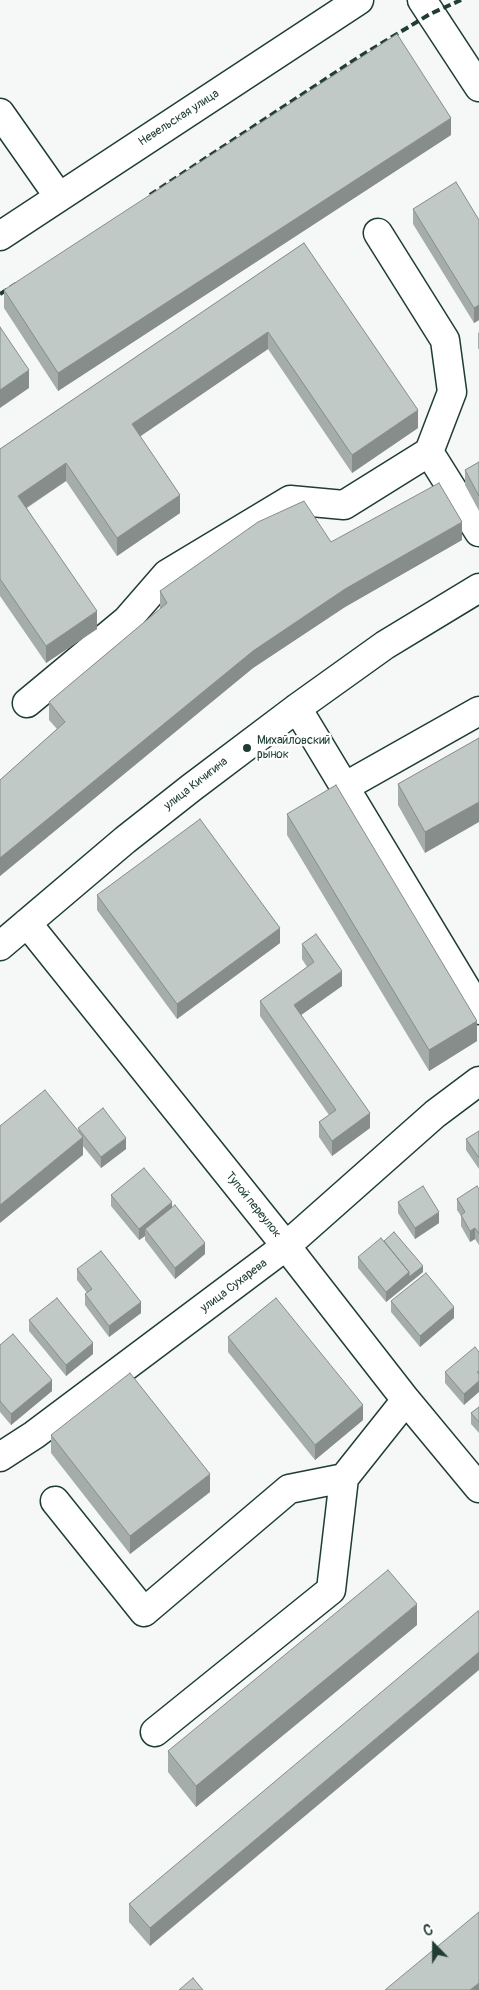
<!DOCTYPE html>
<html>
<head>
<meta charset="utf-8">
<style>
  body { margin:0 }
  #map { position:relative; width:479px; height:1990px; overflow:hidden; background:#f6f7f7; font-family:Pangolin,sans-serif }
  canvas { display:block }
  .north { position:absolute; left:409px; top:1920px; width:50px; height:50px; -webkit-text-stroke:4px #fff; paint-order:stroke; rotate:338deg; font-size:14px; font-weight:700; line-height:20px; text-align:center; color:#1f3d34 }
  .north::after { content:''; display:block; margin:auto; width:18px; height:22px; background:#1f3d34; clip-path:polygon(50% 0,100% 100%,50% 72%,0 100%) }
</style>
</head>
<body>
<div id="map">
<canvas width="479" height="1990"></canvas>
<div class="north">С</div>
</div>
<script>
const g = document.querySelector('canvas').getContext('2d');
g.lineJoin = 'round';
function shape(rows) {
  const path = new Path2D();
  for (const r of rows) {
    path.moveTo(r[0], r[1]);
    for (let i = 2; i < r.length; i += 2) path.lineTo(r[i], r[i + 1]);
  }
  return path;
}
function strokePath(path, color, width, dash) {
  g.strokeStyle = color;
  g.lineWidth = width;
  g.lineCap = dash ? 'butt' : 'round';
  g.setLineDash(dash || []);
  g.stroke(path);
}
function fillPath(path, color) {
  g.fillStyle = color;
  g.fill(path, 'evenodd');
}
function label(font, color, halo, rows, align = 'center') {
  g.font = font + ' Pangolin,sans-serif';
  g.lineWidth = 4.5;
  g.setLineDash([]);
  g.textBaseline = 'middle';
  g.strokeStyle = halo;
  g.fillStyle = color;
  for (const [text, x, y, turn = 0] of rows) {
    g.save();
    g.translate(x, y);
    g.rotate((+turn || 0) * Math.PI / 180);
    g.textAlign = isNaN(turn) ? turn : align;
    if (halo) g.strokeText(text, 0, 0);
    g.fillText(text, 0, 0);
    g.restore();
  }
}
const minor = shape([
  [0,113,59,197],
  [378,233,445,340,452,392,429,452],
  [0,236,359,0],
  [27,703,127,620,167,574,290,500,344,505,429,452,479,532],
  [297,708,479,1010],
  [346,786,479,711],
  [27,923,286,1246,406,1400,479,1488],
  [0,946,125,840,191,788,297,708,385,645,479,588],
  [0,1457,34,1435,286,1246,435,1114,479,1081],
  [55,1501,144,1612,289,1489,344,1478,406,1400],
  [155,1732,331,1590,344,1478]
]);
const major = shape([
  [422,0,479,87]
]);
strokePath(minor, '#1f3d34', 31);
strokePath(major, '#1f3d34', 31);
strokePath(minor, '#fff', 28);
strokePath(major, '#fff', 28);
strokePath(shape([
  [150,195,359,57,430,14,461,0],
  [0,294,16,284]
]), '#1f3d34', 4, [8, 4]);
fillPath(shape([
  [451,135,58,391,4,308,4,290],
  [413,209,479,220,479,320,474,323,413,224],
  [304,243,418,428,352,473,268,349,140,436,180,513,117,556,66,481,27,508,97,629,46,663,0,596,0,449],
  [479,332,479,350,478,348,478,333],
  [479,462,479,511,465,485,465,470],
  [462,540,345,607,253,668,0,876,0,780,57,729,49,720,49,702,160,609,160,591,331,542],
  [479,738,425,853,398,805,398,784],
  [287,814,477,1041,429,1071,287,835],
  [97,895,280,943,177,1019,97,910],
  [302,944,342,986,301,1015,370,1128,332,1156,319,1137,319,1122,329,1115,260,1016,260,1001,307,967,302,959],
  [78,1128,126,1149,101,1168,83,1146,83,1155],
  [479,1131,479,1169,466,1150,466,1139],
  [479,1189,479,1245,475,1239,470,1242,461,1226,461,1216,457,1210,457,1199],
  [111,1195,172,1207,205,1254,175,1279,145,1240,145,1236,139,1240,111,1206],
  [398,1202,439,1223,415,1239,398,1213],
  [384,1241,423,1272,386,1302,358,1268,358,1257],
  [77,1269,141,1313,109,1337,85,1305,85,1294,87,1293,77,1280],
  [391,1301,454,1318,420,1347,391,1312],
  [29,1320,93,1354,66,1376,29,1331],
  [228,1337,363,1420,315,1460,228,1352],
  [0,1345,52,1391,11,1425,0,1412],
  [479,1352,464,1405,445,1383,445,1372],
  [479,1407,479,1433,471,1424,471,1413],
  [51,1435,210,1492,130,1554,51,1453],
  [479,1613,150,1946,129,1922,129,1904],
  [417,1625,196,1807,168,1772,168,1751]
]), '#a5adaa');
fillPath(shape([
  [451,118,451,135,58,391,58,373],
  [479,305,479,320,474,323,474,308],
  [268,332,268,349,132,442,132,424],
  [29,370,29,388,0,408,0,390],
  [418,410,418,428,352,473,352,455],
  [66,463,66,481,18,513,18,496],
  [180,495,180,513,117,556,117,538],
  [462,522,462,540,345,607,253,668,0,876,0,858,253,651,345,589],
  [97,611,97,629,46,663,46,646],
  [479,802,479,822,425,853,425,832],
  [280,928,280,943,177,1019,177,1004],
  [342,971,342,986,294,1020,294,1005],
  [477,1021,477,1041,429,1071,429,1050],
  [370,1113,370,1128,332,1156,332,1141],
  [83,1137,83,1155,0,1223,0,1205],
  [126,1138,126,1149,101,1168,101,1157],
  [172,1202,172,1213,145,1229,145,1236,139,1240,139,1229],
  [439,1212,439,1223,415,1239,415,1228],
  [475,1228,475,1239,470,1242,470,1231],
  [205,1243,205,1254,175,1279,175,1268],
  [423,1266,423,1272,386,1302,386,1292,409,1272],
  [141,1302,141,1313,109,1337,109,1326],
  [454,1307,454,1318,420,1347,420,1336],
  [93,1343,93,1354,66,1376,66,1365],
  [479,1371,479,1392,464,1405,464,1394],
  [52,1380,52,1391,11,1425,11,1414],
  [363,1405,363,1420,315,1460,315,1445],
  [210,1474,210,1492,130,1554,130,1536],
  [417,1604,417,1625,196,1807,196,1786],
  [479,1652,479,1670,150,1946,150,1928],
  [479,1983,479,1990,470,1990]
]), '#868d8b');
const building = shape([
  [397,34,451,118,58,373,4,290,397,34],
  [456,182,479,220,479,305,474,308,413,209,456,182],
  [304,243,418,410,352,455,268,332,132,424,180,495,117,538,66,463,18,496,97,611,46,646,0,579,0,449,304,243],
  [0,327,29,370,0,390,0,327],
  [479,462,479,496,465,470,479,462],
  [439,483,462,522,345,589,253,651,0,858,0,780,65,722,49,702,167,603,160,591,258,522,304,501,331,542,439,483],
  [479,738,479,802,425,832,398,784,479,738],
  [336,785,477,1021,429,1050,287,814,336,785],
  [200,819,280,928,177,1004,97,895,200,819],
  [316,934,342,971,294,1005,370,1113,332,1141,319,1122,336,1110,260,1001,314,962,302,944,316,934],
  [45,1090,83,1137,0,1205,0,1126,45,1090],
  [103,1108,126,1138,101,1157,78,1128,103,1108],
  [479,1131,479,1158,466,1139,479,1131],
  [144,1168,172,1202,139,1229,111,1195,144,1168],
  [423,1186,439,1212,415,1228,398,1202,423,1186],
  [477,1186,479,1189,479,1234,475,1228,470,1231,461,1215,465,1212,457,1199,477,1186],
  [175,1205,205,1243,175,1268,145,1229,175,1205],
  [394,1232,423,1266,409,1277,409,1272,384,1241,394,1232],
  [381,1238,409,1272,386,1292,358,1257,381,1238],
  [101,1251,141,1302,109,1326,85,1294,92,1289,77,1269,101,1251],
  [426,1273,454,1307,420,1336,391,1301,426,1273],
  [57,1298,93,1343,66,1365,29,1320,57,1298],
  [276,1298,363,1405,315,1445,228,1337,276,1298],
  [13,1334,52,1380,11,1414,0,1401,0,1345,13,1334],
  [475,1347,479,1352,479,1371,477,1372,479,1374,479,1381,464,1394,445,1372,475,1347],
  [130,1373,210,1474,130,1536,51,1435,130,1373],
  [479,1407,479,1422,471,1413,479,1407],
  [388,1570,417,1604,196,1786,168,1751,388,1570],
  [478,1611,479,1613,479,1652,150,1928,129,1904,478,1611],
  [479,1912,479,1983,470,1990,385,1990,479,1912],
  [193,1978,203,1990,179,1990,193,1978]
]);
fillPath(building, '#c0c9c6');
strokePath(building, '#868d8b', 1);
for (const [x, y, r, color] of [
  [247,748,5,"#1f3d34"]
]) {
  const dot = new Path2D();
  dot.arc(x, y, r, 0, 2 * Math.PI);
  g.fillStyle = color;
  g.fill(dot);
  strokePath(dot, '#fff', 2);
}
label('12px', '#1f3d34', '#fff', [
  ["Невельская улица",179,118,-33],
  ["улица Кичигина",196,784,-38],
  ["Тупой переулок",253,1205,51],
  ["улица Сухарева",234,1286,-37]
]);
label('12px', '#1f3d34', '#fff', [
  ["Михайловский",257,741],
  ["рынок",257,755]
], 'left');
</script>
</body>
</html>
